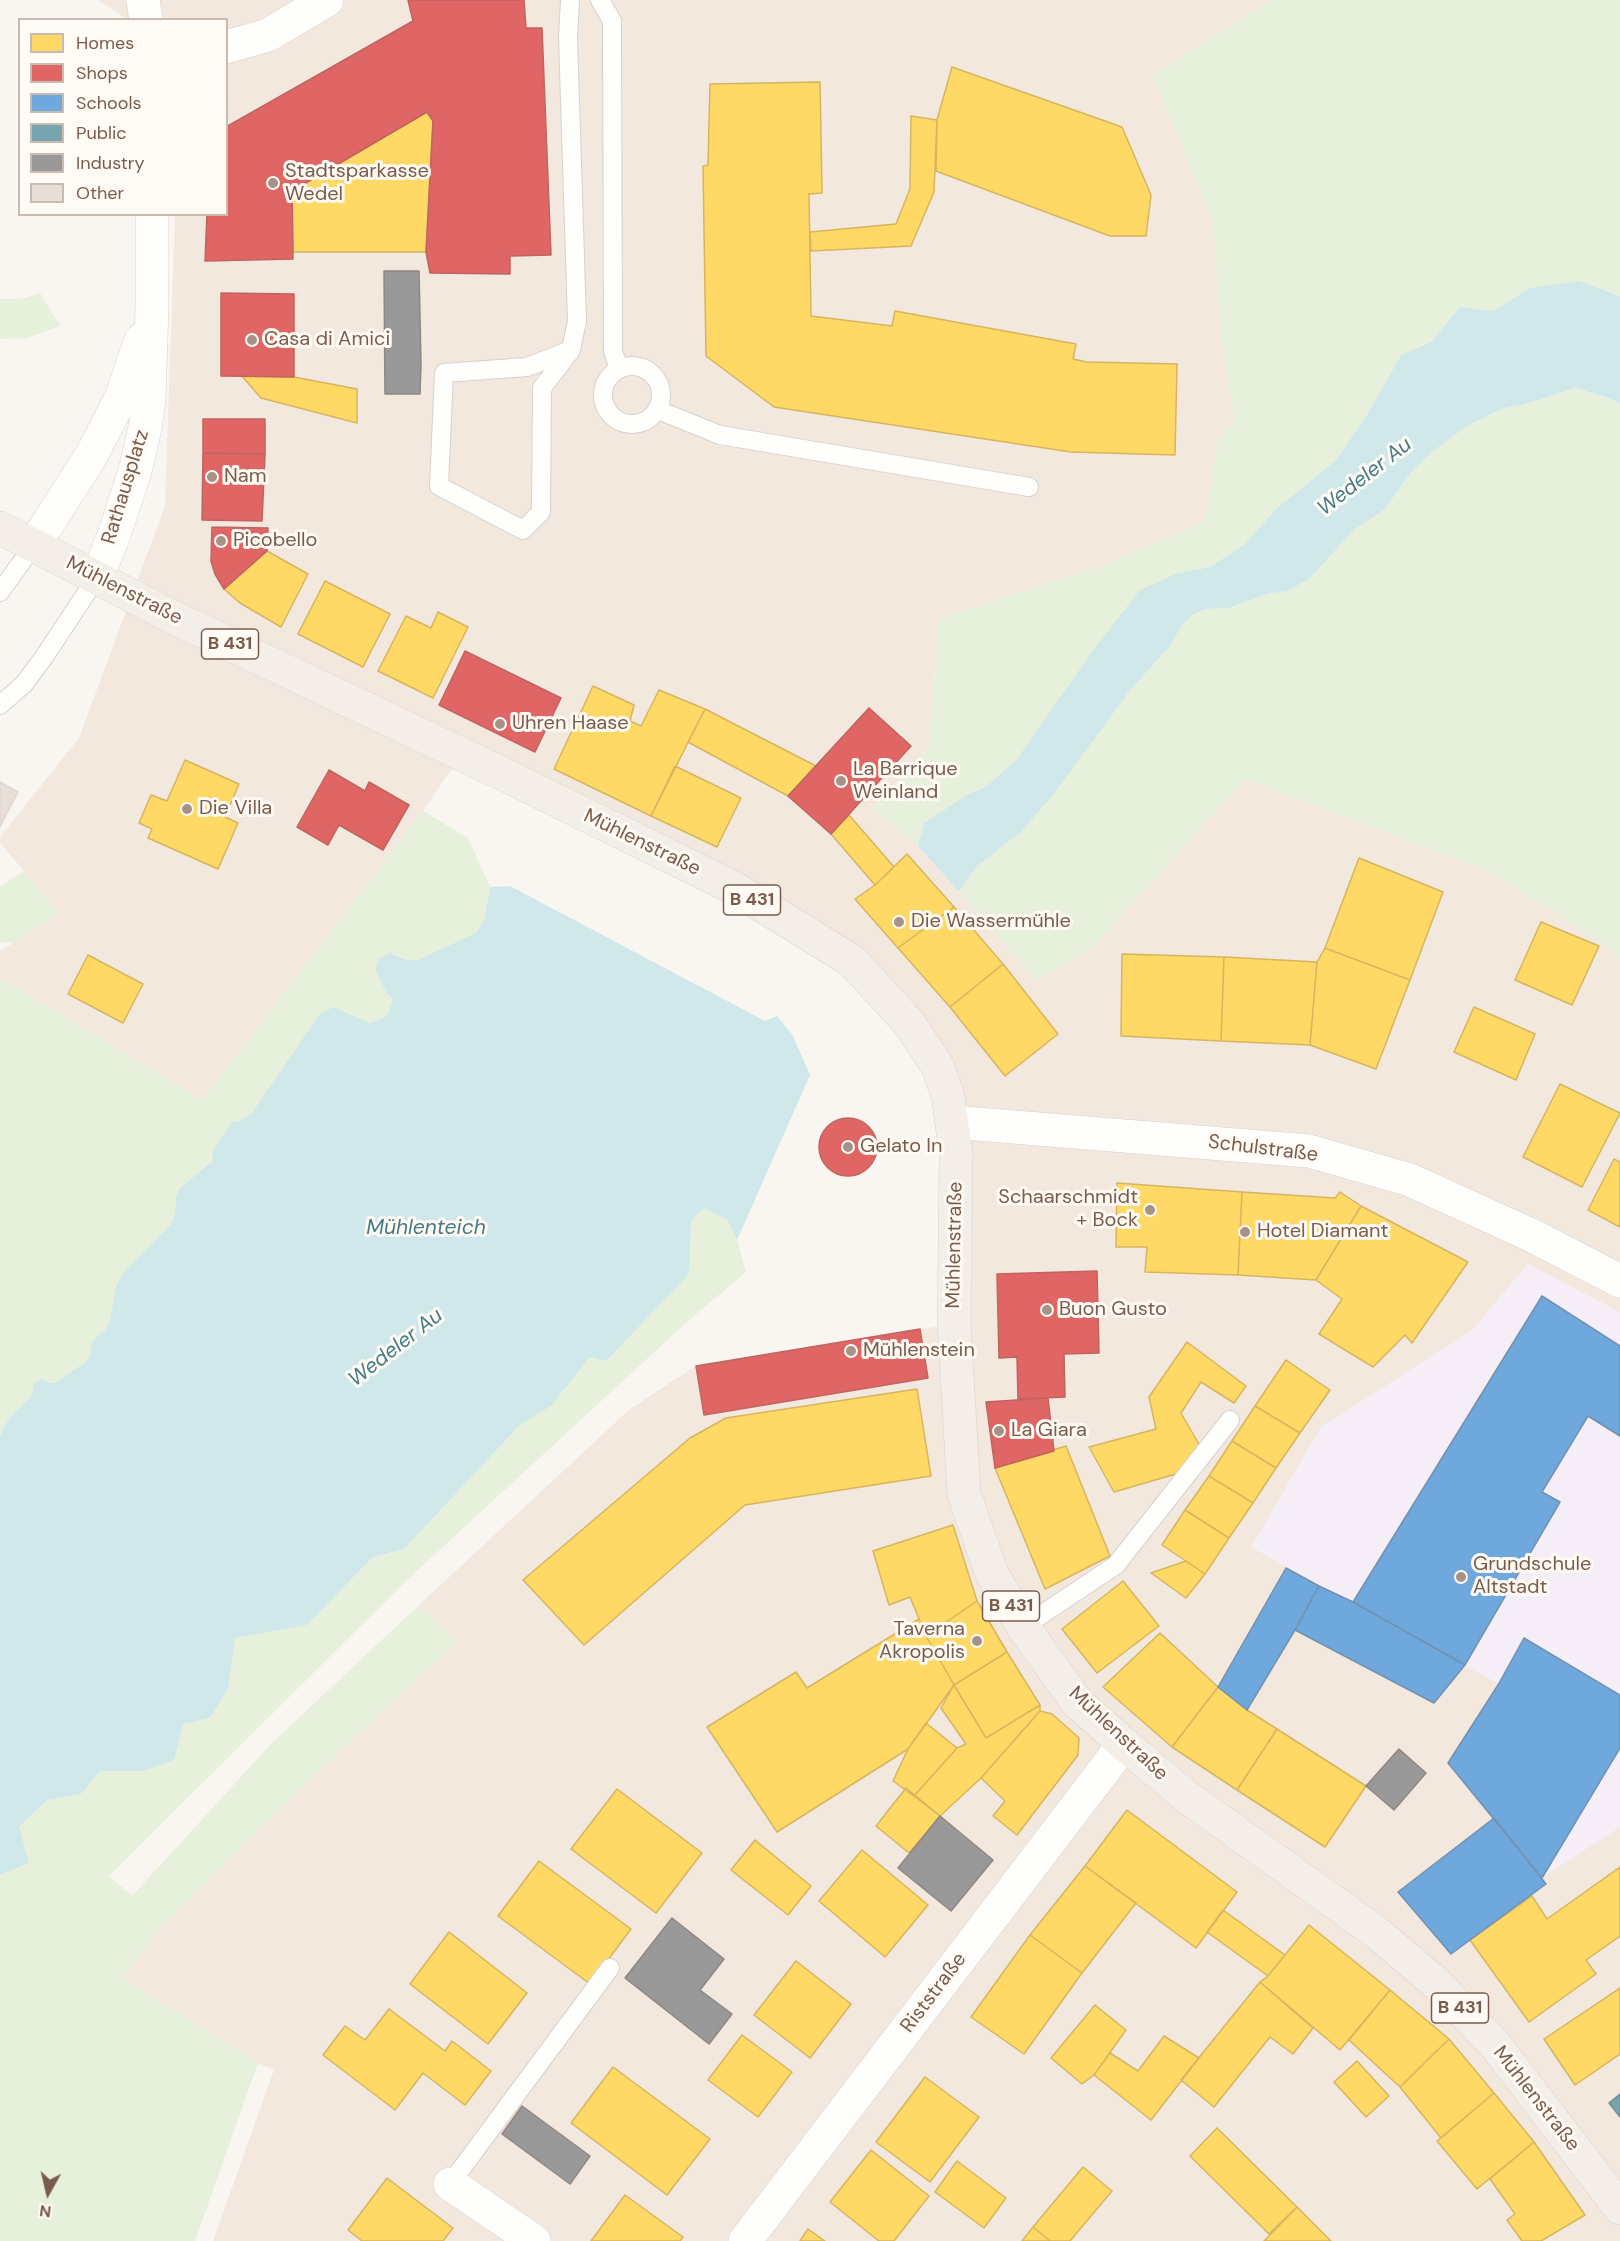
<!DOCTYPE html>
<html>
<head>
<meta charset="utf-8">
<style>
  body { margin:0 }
  #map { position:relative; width:1620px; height:2241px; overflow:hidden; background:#f9f5f0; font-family:"DM Sans",sans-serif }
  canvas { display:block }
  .legend { position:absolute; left:18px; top:18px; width:210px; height:198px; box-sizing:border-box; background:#fffaf3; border:2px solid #cabbb1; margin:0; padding:8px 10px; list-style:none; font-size:18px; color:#7a5c4d }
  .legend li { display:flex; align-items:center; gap:12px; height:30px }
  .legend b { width:30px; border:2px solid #cabbb1 }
  .north { position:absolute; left:18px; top:2163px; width:60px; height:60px; -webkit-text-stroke:4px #fffaf3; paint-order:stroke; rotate:188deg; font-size:16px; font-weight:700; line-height:24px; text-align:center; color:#7a5c4d }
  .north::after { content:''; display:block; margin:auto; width:21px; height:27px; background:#7a5c4d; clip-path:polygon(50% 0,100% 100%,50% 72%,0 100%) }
</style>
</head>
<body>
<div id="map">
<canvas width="1620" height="2241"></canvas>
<ul class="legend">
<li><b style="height:16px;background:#ffd966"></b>Homes</li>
<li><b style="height:16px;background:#e06666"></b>Shops</li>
<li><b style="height:16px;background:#6fa8dc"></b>Schools</li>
<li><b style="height:16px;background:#76a5af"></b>Public</li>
<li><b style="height:16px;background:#999"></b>Industry</li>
<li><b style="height:16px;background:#e6ded7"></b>Other</li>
</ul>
<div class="north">N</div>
</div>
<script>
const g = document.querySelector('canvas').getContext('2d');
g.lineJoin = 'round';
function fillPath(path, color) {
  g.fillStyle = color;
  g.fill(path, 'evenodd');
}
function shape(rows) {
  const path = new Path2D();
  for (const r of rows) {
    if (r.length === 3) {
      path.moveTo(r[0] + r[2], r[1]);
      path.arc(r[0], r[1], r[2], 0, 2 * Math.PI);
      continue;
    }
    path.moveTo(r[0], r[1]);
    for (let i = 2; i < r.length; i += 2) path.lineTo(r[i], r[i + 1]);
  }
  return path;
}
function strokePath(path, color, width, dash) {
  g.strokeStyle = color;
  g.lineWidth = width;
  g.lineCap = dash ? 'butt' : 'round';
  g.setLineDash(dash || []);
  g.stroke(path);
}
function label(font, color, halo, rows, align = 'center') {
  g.font = font + ' "DM Sans",sans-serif';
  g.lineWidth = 6;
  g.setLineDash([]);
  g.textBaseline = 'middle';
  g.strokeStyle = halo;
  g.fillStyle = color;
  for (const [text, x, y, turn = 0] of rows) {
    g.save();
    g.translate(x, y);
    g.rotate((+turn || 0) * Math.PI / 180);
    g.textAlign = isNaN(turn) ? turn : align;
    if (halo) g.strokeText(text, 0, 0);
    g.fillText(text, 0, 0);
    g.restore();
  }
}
fillPath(shape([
  [98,0,1272,0,1152,75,1293,375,1218,439,1205,521,1099,567,939,618,929,747,872,808,918,846,1037,981,1091,949,1245,779,1495,874,1612,951,1620,960,1620,2241,213,2241,274,2070,258,2063,122,1978,162,1926,305,1784,457,1641,419,1605,630,1409,696,1366,954,1324,948,1096,852,961,463,752,423,811,202,1100,0,978,0,951,60,913,0,843,0,837,79,738,165,506,175,215,226,214,226,20,126,19]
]), '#f2e8de');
fillPath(shape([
  [1528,1264,1620,1312,1620,1827,1542,1878,1448,1763,1499,1684,1251,1547,1321,1427,1471,1331]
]), '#f6eef6');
fillPath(shape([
  [1272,0,1620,0,1620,296,1579,281,1530,288,1493,311,1460,307,1431,342,1401,355,1367,415,1335,461,1276,509,1245,544,1210,567,1178,573,1039,730,1017,759,984,788,970,793,924,823,918,846,872,808,929,747,939,618,1099,567,1205,521,1218,439,1235,423,1222,343,1213,222,1152,75],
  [40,293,60,326,27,338,0,339,0,299,20,299],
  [1575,388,1612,399,1620,404,1620,960,1612,951,1495,874,1245,779,1091,949,1037,981,959,892,977,866,1020,833,1053,795,1126,696,1170,646,1181,627,1192,615,1206,609,1229,608,1267,594,1288,591,1310,578,1355,529,1384,510,1413,470,1431,453,1467,426,1501,409,1526,404],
  [423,811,468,838,490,887,484,921,477,933,417,960,407,960,395,954,386,992,393,1000,387,1016,370,1023,333,1007,252,1113,239,1122,212,1160,180,1188,176,1197,175,1215,171,1224,123,1273,116,1286,110,1320,106,1329,92,1341,90,1356,86,1362,65,1379,55,1383,50,1383,32,1395,9,1418,0,1436,0,978,202,1100],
  [24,871,60,913,13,943,0,942,0,887],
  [704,1208,727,1220,737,1240,746,1272,688,1321,408,1579,109,1876,132,1896,271,1744,419,1605,458,1641,305,1784,162,1926,122,1978,258,2063,195,2241,0,2241,0,1875,28,1863,19,1827,47,1800,81,1794,100,1771,142,1771,183,1723,210,1718,228,1689,234,1638,307,1625,373,1557,404,1549,520,1425,551,1406,590,1357,689,1274,691,1221]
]), '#e7f0db');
fillPath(shape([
  [1579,281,1620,296,1620,404,1612,399,1575,388,1526,404,1501,409,1467,426,1431,453,1413,470,1384,510,1355,529,1310,578,1288,591,1267,594,1229,608,1206,609,1192,615,1181,627,1170,646,1129,692,1053,795,1020,833,977,866,959,892,918,846,924,823,970,793,984,788,1017,759,1092,652,1140,590,1178,573,1210,567,1245,544,1276,509,1335,461,1367,415,1401,355,1431,342,1460,307,1493,311,1530,288],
  [510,886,765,1021,777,1016,792,1034,810,1075,737,1240,727,1220,704,1208,691,1221,689,1274,606,1361,590,1357,551,1406,520,1425,404,1549,373,1557,307,1625,235,1638,228,1689,210,1718,183,1724,174,1760,143,1771,100,1771,81,1794,47,1800,19,1827,29,1863,0,1875,0,1436,9,1418,32,1395,34,1383,42,1379,50,1383,55,1383,86,1362,90,1356,92,1341,106,1329,110,1320,116,1286,123,1273,171,1224,175,1214,176,1197,180,1188,212,1161,213,1150,233,1121,239,1122,252,1113,319,1015,333,1007,370,1023,387,1016,393,1000,386,992,375,968,380,958,390,953,407,960,417,960,476,933,484,920,490,887]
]), '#d0e8ea');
const homes = shape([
  [952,67,1122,127,1151,195,1146,236,1110,236,936,171,937,120,952,67],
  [820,82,822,193,809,194,811,316,892,326,895,311,1076,344,1073,359,1087,362,1177,364,1175,455,1071,452,774,407,706,356,703,166,708,165,710,84,820,82],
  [427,112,433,121,426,252,293,252,292,191,427,112],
  [911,116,937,120,934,192,911,246,811,251,810,232,896,224,910,189,911,116],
  [242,376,294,377,357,389,357,423,261,398,242,376],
  [267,551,308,574,281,627,240,603,224,589,267,551],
  [325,581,390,614,363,667,298,634,325,581],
  [438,612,468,627,433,698,378,671,406,616,431,628,438,612],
  [593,686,634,705,630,721,641,726,659,690,705,709,651,816,554,769,593,686],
  [705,709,816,766,788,796,688,742,705,709],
  [185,760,239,784,225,817,238,823,218,869,148,838,152,829,139,823,151,795,167,801,185,760],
  [675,766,741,798,717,847,651,816,675,766],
  [849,815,894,867,875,885,831,834,849,815],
  [907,854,954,907,898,948,855,899,875,885,907,854],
  [1359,858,1443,892,1410,980,1325,948,1359,858],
  [954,907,1003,964,950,1007,898,948,954,907],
  [1541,922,1599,946,1572,1005,1515,980,1541,922],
  [1325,948,1410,980,1376,1069,1310,1045,1317,962,1325,948],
  [1122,954,1224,957,1221,1041,1121,1036,1122,954],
  [88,955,143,984,123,1023,68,994,88,955],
  [1224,957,1317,962,1310,1045,1221,1041,1224,957],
  [1003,964,1058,1034,1005,1076,950,1007,1003,964],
  [1474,1007,1535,1034,1516,1080,1454,1052,1474,1007],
  [1560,1084,1620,1113,1582,1187,1523,1157,1560,1084],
  [1614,1159,1620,1162,1620,1227,1588,1210,1614,1159],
  [1117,1183,1242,1192,1238,1275,1145,1272,1147,1247,1116,1247,1117,1183],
  [1242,1192,1335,1198,1340,1192,1361,1206,1316,1280,1238,1275,1242,1192],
  [1361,1206,1468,1262,1412,1343,1405,1335,1373,1367,1319,1334,1342,1299,1316,1280,1361,1206],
  [1187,1342,1246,1386,1234,1403,1201,1382,1181,1413,1200,1446,1176,1474,1114,1492,1089,1447,1156,1429,1149,1397,1187,1342],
  [1286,1360,1330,1390,1300,1433,1255,1406,1286,1360],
  [917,1389,931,1476,745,1505,584,1645,523,1580,690,1438,726,1418,917,1389],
  [1255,1406,1300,1433,1276,1468,1232,1441,1255,1406],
  [1232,1441,1276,1468,1253,1503,1209,1476,1232,1441],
  [1066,1446,1110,1556,1045,1589,995,1468,1066,1446],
  [1209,1476,1253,1503,1229,1538,1185,1510,1209,1476],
  [1185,1510,1229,1538,1205,1574,1162,1545,1185,1510],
  [953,1525,977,1601,926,1636,910,1597,889,1605,873,1551,953,1525],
  [1186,1561,1205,1574,1186,1598,1151,1573,1186,1561],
  [1123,1581,1159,1626,1097,1673,1062,1629,1123,1581],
  [977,1601,1007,1652,954,1685,926,1636,977,1601],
  [919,1619,926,1636,954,1685,908,1749,777,1832,707,1727,796,1672,807,1688,919,1619],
  [1160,1633,1218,1687,1172,1747,1103,1687,1160,1633],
  [1007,1652,1040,1705,986,1738,954,1685,1007,1652],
  [954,1685,986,1738,1040,1705,1040,1711,981,1778,940,1816,914,1796,957,1748,966,1744,941,1708,954,1685],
  [1218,1687,1247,1710,1277,1729,1237,1790,1172,1747,1218,1687],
  [1040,1711,1052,1714,1079,1738,1078,1755,1017,1835,993,1816,1005,1801,981,1778,1040,1711],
  [926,1723,957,1748,914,1796,893,1781,908,1749,926,1723],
  [1277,1729,1366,1786,1325,1847,1237,1790,1277,1729],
  [906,1788,940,1816,909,1853,876,1826,906,1788],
  [617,1789,702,1853,656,1913,571,1849,617,1789],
  [1127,1810,1237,1892,1196,1948,1085,1866,1127,1810],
  [755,1840,811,1886,788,1915,731,1870,755,1840],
  [862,1850,928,1905,885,1957,819,1901,862,1850],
  [539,1861,631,1929,590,1984,498,1916,539,1861],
  [1085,1866,1136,1903,1082,1973,1030,1935,1085,1866],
  [1620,1867,1620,1936,1586,1960,1596,1974,1529,2022,1470,1940,1532,1896,1547,1919,1620,1867],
  [1223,1910,1285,1955,1268,1976,1207,1932,1223,1910],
  [1309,1925,1390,1990,1340,2050,1260,1982,1268,1976,1309,1925],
  [449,1932,527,1993,488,2044,410,1984,449,1932],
  [1030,1935,1082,1973,1024,2054,971,2017,1030,1935],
  [796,1961,851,2004,810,2058,754,2015,796,1961],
  [1260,1982,1313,2028,1293,2054,1270,2037,1214,2107,1181,2080,1260,1982],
  [1620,1988,1620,2054,1575,2085,1544,2039,1620,1988],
  [1390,1990,1449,2039,1400,2087,1349,2040,1390,1990],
  [1095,2005,1126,2030,1094,2075,1082,2084,1051,2058,1095,2005],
  [389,2009,445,2051,452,2041,491,2071,465,2105,423,2073,395,2110,323,2055,345,2026,365,2040,389,2009],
  [742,2035,792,2072,758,2117,708,2080,742,2035],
  [1164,2036,1199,2058,1151,2120,1094,2075,1110,2053,1138,2071,1164,2036],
  [1449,2039,1494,2093,1441,2138,1400,2087,1449,2039],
  [1357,2061,1389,2096,1366,2117,1334,2082,1357,2061],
  [613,2067,710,2139,667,2195,571,2123,613,2067],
  [925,2077,979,2117,930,2182,876,2142,925,2077],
  [1494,2093,1534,2142,1477,2189,1437,2141,1494,2093],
  [1217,2128,1297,2207,1269,2234,1190,2156,1217,2128],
  [1534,2142,1585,2215,1541,2241,1522,2241,1507,2220,1515,2214,1490,2179,1534,2142],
  [871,2150,929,2196,894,2241,879,2241,830,2202,871,2150],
  [957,2161,1006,2198,984,2228,935,2192,957,2161],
  [1083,2167,1112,2191,1070,2241,1050,2241,1033,2227,1083,2167],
  [387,2178,453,2228,443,2241,362,2241,348,2230,387,2178],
  [625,2195,683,2237,680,2241,591,2241,625,2195],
  [1297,2207,1331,2241,1264,2241,1297,2207],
  [1033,2227,1050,2241,1022,2241,1033,2227],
  [808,2229,825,2241,800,2241,808,2229]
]);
fillPath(homes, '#ffd966');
strokePath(homes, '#d7b45e', 1.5);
const shops = shape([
  [408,0,524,0,526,28,542,28,551,255,510,256,510,274,430,273,426,252,433,121,427,112,292,191,293,259,205,261,207,214,226,214,226,127,413,21,408,0],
  [221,293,294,294,294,377,221,376,221,293],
  [203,419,265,419,265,454,203,453,203,419],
  [203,453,265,454,262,521,202,520,203,453],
  [212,527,268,528,267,551,224,589,215,574,211,561,212,527],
  [465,651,561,698,535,752,439,705,465,651],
  [869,708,911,746,831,834,788,796,869,708],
  [329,770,365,791,369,782,409,805,383,850,339,825,328,845,297,827,329,770],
  [848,1147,29],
  [1097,1271,1099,1353,1064,1354,1065,1397,1018,1399,1017,1357,999,1358,997,1274,1097,1271],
  [920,1329,928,1378,704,1415,696,1366,920,1329],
  [1048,1398,1054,1451,995,1468,986,1402,1048,1398]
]);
fillPath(shops, '#e06666');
strokePath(shops, '#c1635e', 1.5);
const schools = shape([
  [1542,1296,1620,1346,1620,1436,1588,1416,1542,1492,1560,1502,1465,1665,1353,1602,1542,1296],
  [1286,1568,1319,1586,1295,1630,1247,1710,1218,1687,1286,1568],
  [1319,1586,1353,1602,1465,1665,1434,1703,1295,1630,1319,1586],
  [1524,1638,1620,1695,1620,1748,1542,1878,1448,1763,1498,1685,1524,1638],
  [1494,1818,1546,1884,1451,1954,1398,1892,1494,1818]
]);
fillPath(schools, '#6fa8dc');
strokePath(schools, '#7291b1', 1.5);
const public = shape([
  [1620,2094,1620,2117,1609,2103,1620,2094]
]);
fillPath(public, '#76a5af');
strokePath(public, '#778f92', 1.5);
const industry = shape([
  [384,271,419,271,421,363,420,394,385,394,384,271],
  [1399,1749,1426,1773,1394,1810,1366,1786,1399,1749],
  [940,1816,993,1860,951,1911,898,1868,940,1816],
  [672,1918,724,1959,700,1990,732,2014,709,2044,625,1978,672,1918],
  [522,2106,590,2156,570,2184,502,2134,522,2106]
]);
fillPath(industry, '#999');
strokePath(industry, '#908782', 1.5);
const building = shape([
  [0,782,18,792,0,827,0,782]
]);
fillPath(building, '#e6ded7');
strokePath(building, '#e2d8d2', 1.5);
const lane = shape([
  [570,0,568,37,577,321,571,350,542,388,541,512,523,530,439,486,444,373,527,367,571,350],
  [600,0,612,21,613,351,619,369],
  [632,395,29],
  [658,410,720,435,1029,487],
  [0,592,34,545],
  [0,705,24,684,44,657,97,577],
  [1023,1627,1116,1565,1230,1420],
  [450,2184,610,1968]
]);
const street = shape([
  [226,47,268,35,327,0],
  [952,1122,1309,1151,1410,1180,1533,1236,1620,1281],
  [450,2184,534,2241],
  [745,2241,1124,1744]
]);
const secondary = shape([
  [143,0,146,20],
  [34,545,91,456,121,398,141,340],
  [97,577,114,535,135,471,145,428,149,399,152,306,152,214]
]);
const primary = shape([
  [0,528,175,618,497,771,734,888,852,961,909,1023,938,1067,948,1096,956,1153,954,1324,964,1494,992,1574,1023,1627,1077,1702,1124,1744,1187,1797,1376,1932,1436,1983,1496,2046,1620,2208]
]);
strokePath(lane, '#d7d1cb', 20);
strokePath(street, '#d7d1cb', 34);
strokePath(secondary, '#d9d2cb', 34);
strokePath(primary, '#dad1cc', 34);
strokePath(lane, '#fefefd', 18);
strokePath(street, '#fefefd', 33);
strokePath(secondary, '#fefefd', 33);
strokePath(primary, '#f3eee8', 33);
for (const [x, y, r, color] of [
  [273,183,6,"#a69286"],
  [252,340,6,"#a69286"],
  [212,477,6,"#a69286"],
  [221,541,6,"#a69286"],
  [500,724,6,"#a69286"],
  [841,781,6,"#a69286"],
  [187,809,6,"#a69286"],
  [899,922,6,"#a69286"],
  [848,1147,6,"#a69286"],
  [1150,1210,6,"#a69286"],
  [1245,1232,6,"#a69286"],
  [1047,1310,6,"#a69286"],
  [851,1351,6,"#a69286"],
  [999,1431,6,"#a69286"],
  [1461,1577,6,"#a69286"],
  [977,1641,6,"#a69286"]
]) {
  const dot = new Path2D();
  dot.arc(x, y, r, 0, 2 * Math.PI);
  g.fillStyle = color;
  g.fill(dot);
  strokePath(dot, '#fffaf3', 2);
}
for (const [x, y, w] of [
  [230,644,57],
  [752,900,57],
  [1011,1606,57],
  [1460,2008,57]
]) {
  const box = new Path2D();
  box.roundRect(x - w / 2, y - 15, w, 30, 4.5);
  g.fillStyle = '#fffaf3';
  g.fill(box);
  strokePath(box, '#7a5c4d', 1.5);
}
label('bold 18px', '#7a5c4d', null, [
  ["B 431",230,644],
  ["B 431",752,900],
  ["B 431",1011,1606],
  ["B 431",1460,2008]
]);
label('20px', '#7a5c4d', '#fffaf3', [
  ["Stadtsparkasse",285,172],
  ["Wedel",285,195],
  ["Casa di Amici",264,340],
  ["Nam",224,477],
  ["Picobello",233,541],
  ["Uhren Haase",512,724],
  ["La Barrique",853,770],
  ["Weinland",853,793],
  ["Die Villa",199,809],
  ["Die Wassermühle",911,922],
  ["Gelato In",860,1147],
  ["Schaarschmidt",1138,1198,"right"],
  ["+ Bock",1138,1221,"right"],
  ["Hotel Diamant",1257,1232],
  ["Buon Gusto",1059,1310],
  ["Mühlenstein",863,1351],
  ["La Giara",1011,1431],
  ["Grundschule",1473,1565],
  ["Altstadt",1473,1588],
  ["Taverna",965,1630,"right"],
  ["Akropolis",965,1653,"right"]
], 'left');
label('20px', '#7a5c4d', '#fffaf3', [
  ["Rathausplatz",126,487,-73],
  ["Mühlenstraße",124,591,27],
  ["Mühlenstraße",642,843,26],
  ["Schulstraße",1263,1149,7],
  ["Mühlenstraße",955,1245,-89],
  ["Mühlenstraße",1118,1734,43],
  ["Riststraße",934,1993,-53],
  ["Mühlenstraße",1536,2099,52]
]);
label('italic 21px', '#437c86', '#fffaf3', [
  ["Wedeler Au",1365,477,-38],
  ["Mühlenteich",426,1228],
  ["Wedeler Au",396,1348,-38]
]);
</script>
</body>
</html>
